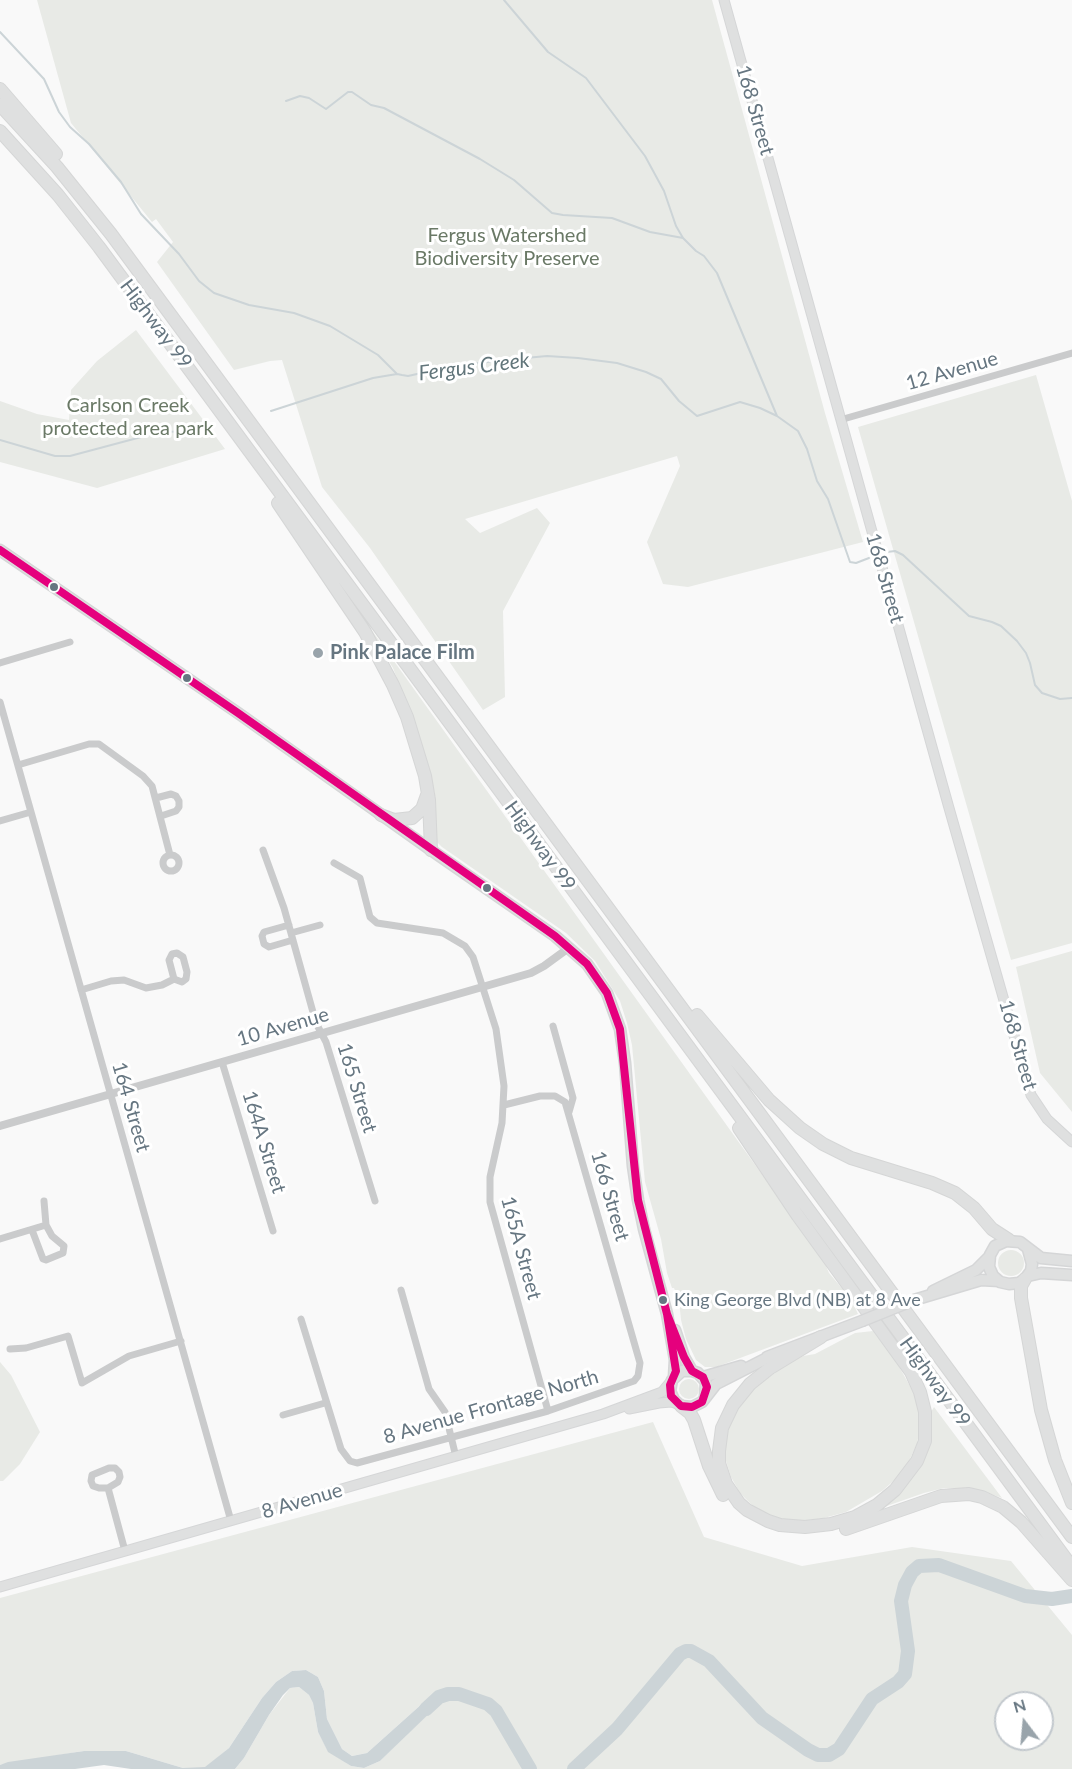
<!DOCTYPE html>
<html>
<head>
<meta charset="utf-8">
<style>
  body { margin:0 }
  #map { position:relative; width:1072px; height:1769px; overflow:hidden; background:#f9f9f9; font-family:Lato,sans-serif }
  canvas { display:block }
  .north { position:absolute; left:994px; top:1691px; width:60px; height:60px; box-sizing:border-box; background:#fff; border:2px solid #c2c8cd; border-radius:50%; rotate:344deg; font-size:16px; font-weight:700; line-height:24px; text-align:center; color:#667681 }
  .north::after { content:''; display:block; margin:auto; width:21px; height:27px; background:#99a4ab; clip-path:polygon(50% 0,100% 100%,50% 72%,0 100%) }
</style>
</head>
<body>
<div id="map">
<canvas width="1072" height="1769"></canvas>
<div class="north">N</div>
</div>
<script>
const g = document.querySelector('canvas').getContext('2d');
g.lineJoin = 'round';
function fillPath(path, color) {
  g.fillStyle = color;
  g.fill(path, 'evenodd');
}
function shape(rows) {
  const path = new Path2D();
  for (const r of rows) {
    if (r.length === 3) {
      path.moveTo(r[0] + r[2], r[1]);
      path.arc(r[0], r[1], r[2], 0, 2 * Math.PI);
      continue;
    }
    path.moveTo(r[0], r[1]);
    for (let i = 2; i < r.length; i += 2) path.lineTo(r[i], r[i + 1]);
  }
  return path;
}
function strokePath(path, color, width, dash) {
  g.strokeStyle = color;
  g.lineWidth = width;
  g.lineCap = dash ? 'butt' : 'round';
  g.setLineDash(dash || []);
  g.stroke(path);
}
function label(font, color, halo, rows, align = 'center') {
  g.font = font + ' Lato,sans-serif';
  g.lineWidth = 6;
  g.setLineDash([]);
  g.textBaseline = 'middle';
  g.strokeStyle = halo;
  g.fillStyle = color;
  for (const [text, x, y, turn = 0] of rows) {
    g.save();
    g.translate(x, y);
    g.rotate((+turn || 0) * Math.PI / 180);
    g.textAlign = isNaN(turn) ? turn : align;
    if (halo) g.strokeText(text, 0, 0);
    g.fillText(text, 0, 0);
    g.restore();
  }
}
fillPath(shape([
  [37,0,712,0,825,413,863,542,688,587,663,584,647,542,680,466,677,456,465,519,480,533,537,508,550,523,503,611,505,697,483,710,370,548,322,487,282,360,270,361,234,370,157,262,173,242,156,219,152,222,71,123],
  [136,330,225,449,97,488,0,462,0,401,37,414,69,420,71,390,97,361],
  [1036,375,1072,501,1072,943,1011,960,858,427],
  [353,604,824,1261,829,1273,851,1299,858,1314,716,1367,705,1367,696,1360,686,1339,681,1320,679,1300,674,1288,672,1288,667,1273,661,1239,645,1182,632,1045,627,1023,620,1001,595,961,566,933,442,847,437,842,435,795,429,767,415,726,393,668],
  [1072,951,1072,1112,1040,1073,1016,967],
  [1011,1263,13],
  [873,1331,897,1363,915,1395,919,1411,920,1428,917,1444,909,1461,897,1478,882,1491,846,1512,824,1518,803,1521,784,1520,767,1515,753,1506,740,1493,731,1477,726,1461,725,1442,730,1424,740,1405,756,1387,787,1364,803,1356,815,1354,855,1333],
  [0,1362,11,1375,40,1432,20,1464,3,1481,0,1481],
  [689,1389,10],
  [934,1407,1002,1498,977,1489,944,1488,924,1493,881,1508,931,1434,931,1412],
  [653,1422,704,1537,802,1566,912,1547,1011,1561,1072,1635,1072,1769,235,1769,244,1758,269,1715,290,1688,299,1687,309,1695,313,1703,318,1732,328,1751,351,1766,364,1768,380,1761,436,1706,438,1697,424,1702,367,1753,352,1756,342,1749,327,1719,324,1691,318,1677,306,1670,292,1671,276,1682,262,1698,229,1748,205,1768,183,1768,126,1751,83,1751,0,1765,0,1598],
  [1006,1703,1042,1703,1042,1739,1006,1739]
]), '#e8eae6');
fillPath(shape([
  [306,1670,318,1677,324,1691,327,1719,342,1749,352,1756,367,1753,424,1702,439,1697,436,1707,380,1761,364,1768,351,1766,328,1752,318,1732,313,1703,309,1695,299,1687,290,1688,283,1695,269,1715,244,1758,235,1769,131,1769,104,1765,75,1769,0,1769,0,1765,8,1762,84,1751,126,1751,183,1768,205,1767,229,1748,262,1698,276,1682,292,1671]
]), '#ccd4d7');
strokePath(shape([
  [504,0,548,52,586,78,645,156,664,191,676,226,683,238,696,251,704,256,717,273,777,416],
  [0,32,44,79,59,112,70,127,89,144,121,182,141,214,179,254,199,281,214,293,249,305,294,313,330,326,378,355,397,374,402,375,408,376,453,366,504,360,547,356,578,358,617,363,646,372,661,379,679,401,697,416,740,402,760,408,777,416,798,431,807,449,817,481,828,499,850,562,856,563,869,558],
  [286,101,300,96,309,98,326,109,348,92,352,92,371,105,384,108,480,159,514,180,552,213,563,215,612,218,650,232,683,238],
  [271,411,373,378,397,374],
  [0,440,55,456,70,456,160,432,199,431],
  [887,552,895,551,903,555,969,616,992,622,1001,626,1017,641,1026,653,1030,663,1035,685,1042,693,1060,699,1072,698]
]), '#ccd4d7', 2);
strokePath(shape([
  [426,1709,439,1697,448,1694,459,1694,488,1704,496,1711,530,1769],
  [574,1769,617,1729,680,1654,686,1651,691,1651,709,1661,762,1718,808,1750,818,1755,829,1755,839,1749,872,1699,898,1682,905,1674,908,1651,901,1601,905,1585,912,1572,919,1566,939,1565,1025,1596,1052,1599,1072,1596]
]), '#ccd4d7', 14);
const secondary = shape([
  [724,0,949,808,1031,1095,1047,1119,1072,1142],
  [629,1409,659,1403,671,1402,678,1404],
  [0,1587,603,1414,662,1392,672,1380]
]);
const primary = shape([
  [0,550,238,713,431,850,555,936,587,964,607,993,620,1029,625,1063,633,1166,638,1200,644,1229,667,1314,675,1360,674,1377],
  [1028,1249,1032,1264,1031,1271,1025,1279,1019,1283,1009,1284,1000,1282,993,1276,989,1267,990,1255,995,1246,1006,1241,1020,1242,1041,1258,1072,1261],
  [1028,1276,1041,1273,1072,1275],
  [933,1291,976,1270,989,1257],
  [914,1300,981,1280,999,1281],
  [675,1330,684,1357,692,1371],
  [767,1357,862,1321],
  [703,1377,741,1366],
  [705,1397,706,1382,698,1373,692,1371,682,1371,672,1380,670,1391,674,1400,681,1406,692,1407,702,1402,716,1384,773,1355]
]);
const motorway = shape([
  [0,89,56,154],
  [0,105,57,167,111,234,1072,1537],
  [0,131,58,195,99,247,1072,1567],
  [278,503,365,632,393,685,407,717,425,776,429,800,431,850],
  [381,815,394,820,412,818,422,809,427,795],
  [697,1015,769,1100,800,1128,823,1144,851,1158,932,1183,955,1193,974,1208,992,1229,1009,1240],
  [739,1128,798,1216,911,1372,920,1392,925,1412,925,1441,917,1461,895,1490,877,1505,855,1517,831,1524,805,1527,780,1525,768,1521,747,1510,739,1503,726,1484,719,1463,719,1451,722,1428,733,1405,750,1384,770,1368,821,1337],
  [1025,1279,1021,1286,1021,1298,1041,1410,1055,1460,1072,1503],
  [681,1406,690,1413,694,1420,709,1466,723,1495],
  [846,1529,941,1496,969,1494,982,1497,1003,1507,1021,1522,1072,1580]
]);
strokePath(secondary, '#d5d6d7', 11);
strokePath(primary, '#d5d6d7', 13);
strokePath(motorway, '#d5d6d6', 14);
strokePath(shape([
  [840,420,1072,353],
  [0,663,70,642],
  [0,702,231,1521],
  [18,765,89,744,99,744,143,776,152,786,170,855],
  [156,798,171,794,176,796,179,801,179,807,176,811,161,816],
  [0,821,31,812],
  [263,850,284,908,316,1023,326,1042,375,1201],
  [171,863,8],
  [334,863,360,878,370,917,377,923,443,933,465,946,473,957,496,1029,504,1086,502,1123,490,1177,490,1202,548,1411],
  [289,925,264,932,262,936,264,944,269,947,293,940],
  [291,933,320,925],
  [81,990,111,981,124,980,146,988,162,985,174,979,182,982,186,979,187,972,183,957,177,953,172,954,169,960,174,979],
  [553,1026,573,1098,569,1112],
  [222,1062,273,1231],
  [32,1230,43,1259,46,1260,63,1253,64,1246,52,1236,46,1225,44,1201],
  [0,1239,46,1225],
  [401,1290,429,1389,445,1412,456,1457],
  [301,1319,341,1449,350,1461,357,1463,548,1411,634,1381,638,1376,640,1363,565,1102,555,1096,540,1096,504,1105],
  [10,1349,26,1348,68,1336,82,1383,129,1356,181,1341],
  [283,1415,325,1403],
  [109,1468,115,1468,119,1472,120,1477,118,1482,108,1488,99,1488,93,1486,91,1481,92,1475,109,1468],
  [108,1488,125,1551]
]), '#cacbcc', 7);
strokePath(shape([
  [0,1126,531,973,544,966,570,947]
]), '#cacbcc', 8);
strokePath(secondary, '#dfe0e0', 9);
strokePath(primary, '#dfe0e0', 10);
strokePath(motorway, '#dfe0e0', 12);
const primaryBridge = shape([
  [862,1321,914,1300]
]);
strokePath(primaryBridge, '#d5d6d7', 13, []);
strokePath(primaryBridge, '#dfe0e0', 10);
strokePath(shape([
  [0,550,238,713,555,936,587,964,607,993,620,1029,638,1200,667,1314],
  [667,1314,684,1357,692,1371,703,1377,707,1387,702,1402,692,1407,681,1406,671,1396,670,1385,676,1371,667,1314]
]), '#e5007d', 8);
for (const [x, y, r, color] of [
  [54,587,5,"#667681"],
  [318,653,6,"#99a4ab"],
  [187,678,5,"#667681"],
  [487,888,5,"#667681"],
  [663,1300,5,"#667681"]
]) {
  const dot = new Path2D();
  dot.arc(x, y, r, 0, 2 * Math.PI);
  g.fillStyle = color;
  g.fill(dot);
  strokePath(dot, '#fff', 2);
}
label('18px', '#667681', '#fff', [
  ["King George Blvd (NB) at 8 Ave",674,1300]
], 'left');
label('20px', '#667681', '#fff', [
  ["168 Street",755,110,74],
  ["Highway 99",156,324,53],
  ["12 Avenue",952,371,-16],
  ["168 Street",885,578,74],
  ["Highway 99",540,846,54],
  ["10 Avenue",283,1027,-16],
  ["168 Street",1018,1045,74],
  ["165 Street",357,1088,73],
  ["164 Street",131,1107,74],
  ["164A Street",264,1142,73],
  ["166 Street",610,1196,74],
  ["165A Street",521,1248,75],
  ["Highway 99",935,1382,54],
  ["8 Avenue Frontage North",491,1407,-16],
  ["8 Avenue",302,1501,-16]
]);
label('20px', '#6a7966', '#fff', [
  ["Fergus Watershed",507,236],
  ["Biodiversity Preserve",507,259],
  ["Carlson Creek",128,406],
  ["protected area park",128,429]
]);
label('bold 20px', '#667681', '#fff', [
  ["Pink Palace Film",330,653]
], 'left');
label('italic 21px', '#61757a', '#fff', [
  ["Fergus Creek",474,367,-7]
]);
</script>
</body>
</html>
